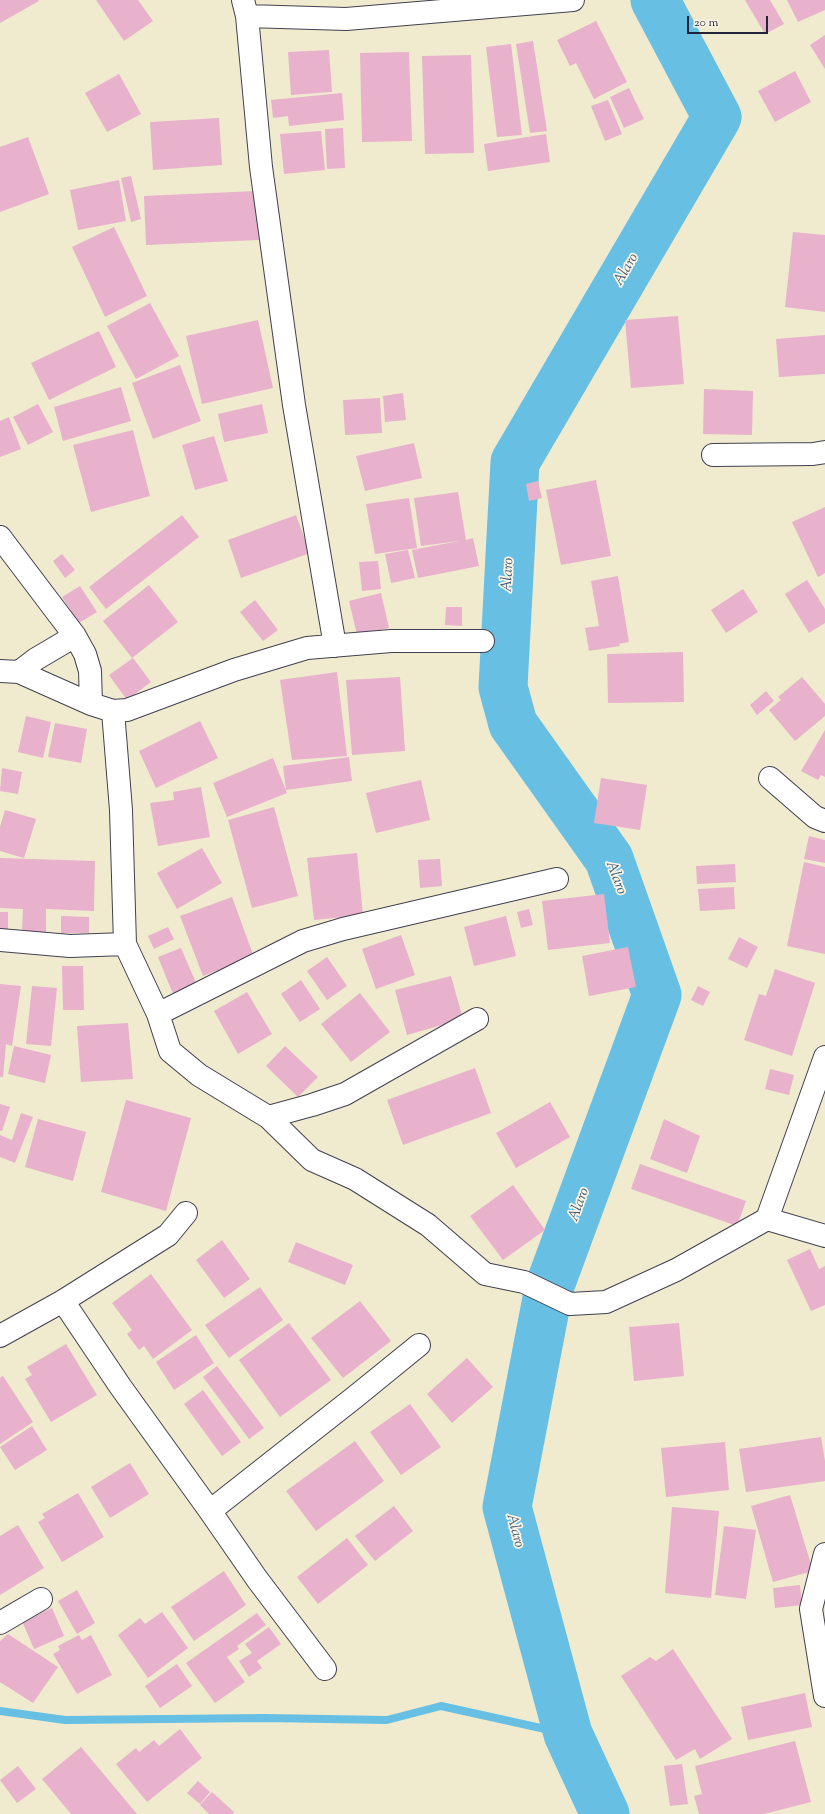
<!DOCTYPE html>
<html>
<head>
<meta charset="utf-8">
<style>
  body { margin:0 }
  #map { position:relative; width:825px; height:1814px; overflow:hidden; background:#f0eacf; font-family:"Sorts Mill Goudy",serif }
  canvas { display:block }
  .scale { position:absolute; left:687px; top:16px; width:81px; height:18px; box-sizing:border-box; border:2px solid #22223b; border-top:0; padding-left:5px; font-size:12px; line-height:14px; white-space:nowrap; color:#22223b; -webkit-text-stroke:3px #fcf5e5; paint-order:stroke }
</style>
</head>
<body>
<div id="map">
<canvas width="825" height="1814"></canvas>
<div class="scale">20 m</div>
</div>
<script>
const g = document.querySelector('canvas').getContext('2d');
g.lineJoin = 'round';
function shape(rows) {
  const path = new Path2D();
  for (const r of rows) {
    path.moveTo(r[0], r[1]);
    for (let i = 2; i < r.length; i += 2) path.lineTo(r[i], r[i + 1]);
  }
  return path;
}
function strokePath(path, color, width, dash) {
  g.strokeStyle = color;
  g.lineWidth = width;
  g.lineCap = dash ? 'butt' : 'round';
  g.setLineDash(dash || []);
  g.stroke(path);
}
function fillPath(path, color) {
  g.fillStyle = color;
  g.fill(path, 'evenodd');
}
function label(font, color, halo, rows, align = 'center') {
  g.font = font + ' "Sorts Mill Goudy",serif';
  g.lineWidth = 3.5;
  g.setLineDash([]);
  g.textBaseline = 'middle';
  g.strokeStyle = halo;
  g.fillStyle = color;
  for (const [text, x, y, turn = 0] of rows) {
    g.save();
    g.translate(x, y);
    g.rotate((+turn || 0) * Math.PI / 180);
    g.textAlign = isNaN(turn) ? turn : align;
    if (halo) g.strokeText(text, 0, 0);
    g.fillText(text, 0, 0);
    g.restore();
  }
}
strokePath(shape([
  [0,1711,65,1720,265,1718,387,1720,441,1706,568,1734]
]), '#67c0e4', 8);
strokePath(shape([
  [605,1814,568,1734,507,1507,549,1288,657,995,609,859,513,724,503,687,515,462,717,117,655,0]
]), '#67c0e4', 49);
fillPath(shape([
  [0,0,38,0,39,1,0,23],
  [96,0,138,0,153,21,124,41],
  [745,0,770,0,784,24,765,34],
  [787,0,825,0,825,10,798,22],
  [596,21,627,82,594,99,576,63,570,66,557,40],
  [825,35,825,69,810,45],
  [533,41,547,131,530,133,516,44],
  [511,44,522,135,497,137,486,47],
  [329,50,332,92,291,95,288,52],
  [409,52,412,141,362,142,360,53],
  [471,55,474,153,425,154,422,56],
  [795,71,811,102,775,122,758,91],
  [119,74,141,114,107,132,85,93],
  [629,88,644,119,624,128,610,97],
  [342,93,344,120,289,126,288,116,273,118,271,100],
  [608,100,622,134,605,141,591,106],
  [219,118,222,165,153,170,150,122],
  [343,128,345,168,327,169,325,129],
  [321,131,325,170,284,174,280,134],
  [546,134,550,162,488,171,484,144],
  [28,137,49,194,0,212,0,147],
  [131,176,141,219,131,222,121,178],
  [119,180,126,221,78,230,70,190],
  [257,191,259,240,146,245,144,196],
  [114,227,147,296,105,317,72,247],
  [793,232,825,235,825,312,785,307],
  [150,303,179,356,136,379,107,326],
  [678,316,684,384,631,388,625,320],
  [258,320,273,388,202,404,186,336],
  [99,331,116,367,49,400,31,363],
  [825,335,825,374,779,377,776,339],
  [180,365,201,421,153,439,132,383],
  [121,387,131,421,63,441,54,407],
  [704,389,753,391,752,435,703,434],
  [403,393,406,420,385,422,383,396],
  [380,398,382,433,345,435,343,400],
  [38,404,53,432,28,445,13,417],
  [262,404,268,433,224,442,218,414],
  [9,417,21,449,0,457,0,421],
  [133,430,150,496,91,512,73,445],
  [214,436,228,481,195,490,182,445],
  [414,443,422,478,365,491,356,456],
  [596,480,611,556,561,565,546,490],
  [538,481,542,498,529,501,526,484],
  [458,492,466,540,473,538,479,566,418,578,412,550,459,541,421,546,414,498],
  [409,498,417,548,375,554,366,504],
  [825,507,825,573,818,577,792,522],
  [182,515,199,537,106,609,89,587],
  [296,515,310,553,241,578,228,540],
  [408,550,415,578,391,583,385,554],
  [62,554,75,570,65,578,53,561],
  [378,561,381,589,362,591,359,562],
  [618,576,629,642,619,644,620,646,589,651,585,628,599,626,591,581],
  [807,580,825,609,825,623,809,633,785,594],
  [149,585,178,622,132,658,103,621],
  [80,586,97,612,79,623,62,597],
  [743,589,758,612,726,633,711,610],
  [381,593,389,628,357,635,349,601],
  [255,600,278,630,263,641,240,612],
  [446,607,462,607,462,626,445,625],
  [683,652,684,702,608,703,607,654],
  [133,658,151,682,127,700,109,675],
  [337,672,347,756,292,760,280,680],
  [400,677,405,751,352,755,346,680],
  [802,677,825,704,825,716,795,741,769,710,781,700,778,697],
  [766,691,774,701,757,715,750,705],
  [26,716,51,722,43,758,18,752],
  [200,721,218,758,156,788,139,751],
  [55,723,87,729,81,763,48,757],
  [825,730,825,777,821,775,818,780,801,771],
  [349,757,352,781,286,790,283,766],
  [273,758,287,793,227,817,213,783],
  [2,768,22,772,18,794,0,791],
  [601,778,647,785,640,830,594,823],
  [421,780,430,820,376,833,366,793],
  [201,787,210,837,158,846,150,803,174,800,173,792],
  [274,807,298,896,252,908,228,820],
  [5,810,36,819,24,858,0,851,0,827],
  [809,836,825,840,825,863,804,859],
  [202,848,222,883,177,909,157,873],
  [357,853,363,915,314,920,307,858],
  [0,858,95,861,94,911,46,909,46,932,22,931,23,909,0,908],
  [440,859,442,886,420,888,418,860],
  [804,862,825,867,825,954,787,946],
  [735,864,736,882,697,884,696,866],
  [734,887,735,909,700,911,698,889],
  [604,894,610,943,548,950,542,901],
  [232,897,254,957,203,976,180,916],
  [529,909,533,925,521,928,517,912],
  [0,912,8,912,8,934,0,934],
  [61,916,89,917,89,933,61,933],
  [506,916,516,956,474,966,464,927],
  [168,927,174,939,154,949,148,936],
  [401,935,415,975,376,989,362,949],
  [739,937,758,947,747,968,728,959],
  [628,947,636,987,589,996,582,956],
  [181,948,197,985,173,994,158,957],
  [327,957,347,986,327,1000,307,971],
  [62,966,83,966,84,1010,63,1010],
  [775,969,815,983,792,1056,744,1040,759,994,766,996],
  [451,976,463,1019,407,1035,395,990],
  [301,980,320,1009,300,1022,281,994],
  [0,984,21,986,12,1046,6,1044,3,1077,0,1077],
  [32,986,57,988,51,1046,26,1044],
  [698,986,710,992,703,1006,691,1000],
  [247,992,272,1034,238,1054,214,1011],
  [360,993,390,1032,351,1062,321,1024],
  [128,1023,133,1079,81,1082,77,1026],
  [14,1046,51,1055,45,1083,8,1074],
  [285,1046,318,1077,298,1097,266,1066],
  [475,1068,491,1113,403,1145,387,1100],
  [770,1069,794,1075,789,1095,765,1089],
  [126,1100,191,1118,166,1211,101,1192],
  [550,1102,570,1137,516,1168,496,1133],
  [0,1104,10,1107,2,1131,0,1131],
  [21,1113,33,1117,15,1163,0,1157,0,1135,12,1140],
  [38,1119,86,1132,73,1181,25,1167],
  [664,1119,700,1136,687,1173,650,1159],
  [640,1164,746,1201,737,1226,631,1189],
  [513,1185,545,1230,503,1260,470,1216],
  [222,1240,250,1279,224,1298,196,1260],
  [296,1242,353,1265,345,1285,288,1262],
  [810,1249,819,1269,825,1266,825,1305,811,1311,787,1260],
  [151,1274,192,1330,153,1359,144,1346,139,1350,127,1334,132,1330,112,1303],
  [260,1287,283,1320,229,1358,205,1325],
  [360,1301,391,1341,343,1378,311,1338],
  [289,1323,331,1380,280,1417,239,1360],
  [679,1323,684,1376,634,1381,629,1327],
  [196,1335,214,1363,174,1390,156,1362],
  [66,1344,97,1395,51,1422,25,1379,32,1375,27,1367],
  [467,1358,493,1387,452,1423,427,1394],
  [217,1366,264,1428,249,1439,203,1377],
  [3,1376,33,1422,0,1444,0,1378],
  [203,1390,241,1442,222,1456,184,1404],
  [410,1404,441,1447,401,1475,370,1432],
  [32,1426,47,1450,15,1470,0,1447],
  [821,1437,825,1461,825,1481,746,1492,739,1449],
  [355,1441,384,1481,316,1531,286,1491],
  [725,1442,729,1490,666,1497,661,1448],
  [130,1463,149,1494,110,1518,91,1487],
  [78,1493,104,1537,62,1562,38,1522,45,1518,42,1514],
  [790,1495,813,1571,773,1582,751,1506],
  [394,1506,413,1531,375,1561,355,1536],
  [672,1507,719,1511,711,1598,665,1593],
  [18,1525,44,1568,0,1595,0,1536],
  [724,1526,756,1530,746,1599,715,1595],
  [347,1538,368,1565,318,1604,297,1577],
  [224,1571,246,1605,194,1641,171,1607],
  [800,1585,802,1605,775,1608,773,1588],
  [77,1590,95,1623,77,1634,58,1601],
  [52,1608,64,1636,34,1649,22,1621],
  [162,1612,188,1648,148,1678,118,1635,140,1618,145,1624],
  [257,1613,266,1625,237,1646,239,1649,227,1657,245,1682,215,1703,186,1663],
  [269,1627,281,1644,257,1661,262,1668,249,1677,239,1661,252,1653,245,1644],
  [8,1634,58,1667,33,1703,0,1682,0,1641],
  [79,1635,82,1640,91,1635,112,1675,77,1694,53,1654,60,1650,58,1646],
  [673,1649,732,1739,700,1759,695,1749,676,1760,621,1676,650,1657,656,1661],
  [177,1664,192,1686,160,1708,145,1686],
  [805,1693,812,1727,748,1740,741,1707],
  [180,1729,202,1758,147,1802,116,1764,136,1748,139,1752,154,1740,159,1746],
  [795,1741,811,1802,764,1814,699,1814,694,1796,702,1794,695,1766],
  [81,1747,137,1814,71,1814,42,1779],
  [682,1764,688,1804,670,1806,664,1766],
  [18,1766,36,1789,17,1803,0,1780],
  [198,1781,210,1792,200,1804,187,1793],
  [212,1792,234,1812,233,1814,209,1814,200,1805]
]), '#e8b2cc');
const minor = shape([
  [243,0,247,16,261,167,294,405,335,646],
  [247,16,346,19,573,0],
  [713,455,813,454,825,452],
  [0,537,75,636,85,654,90,671,91,704],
  [0,671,19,672,36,659,75,636],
  [19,672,91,704,113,711,127,710,234,670,307,648,391,641,483,641],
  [113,711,121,810,125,944,158,1014,170,1051,199,1075,268,1117,312,1105,345,1094,477,1019],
  [770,778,815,817,825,821],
  [0,940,70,946,125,944],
  [158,1014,303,941,343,929,557,879],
  [268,1117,312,1160,355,1179,428,1225,485,1274,524,1282,570,1304,606,1302,676,1270,767,1219,825,1236],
  [767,1219,825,1057],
  [63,1301,120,1386,210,1511,257,1579,325,1669],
  [0,1336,63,1301,168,1235,186,1213],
  [210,1511,355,1397,419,1345],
  [825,1554,811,1609,825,1696],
  [0,1623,41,1599]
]);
strokePath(minor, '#414051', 24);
strokePath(minor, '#fff', 22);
label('italic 15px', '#3a5976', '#fcf5e5', [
  ["Alaro",627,270,-60],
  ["Alaro",509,575,-87],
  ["Alaro",615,878,69],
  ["Alaro",580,1205,-70],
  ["Alaro",514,1531,75]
]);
</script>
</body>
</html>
